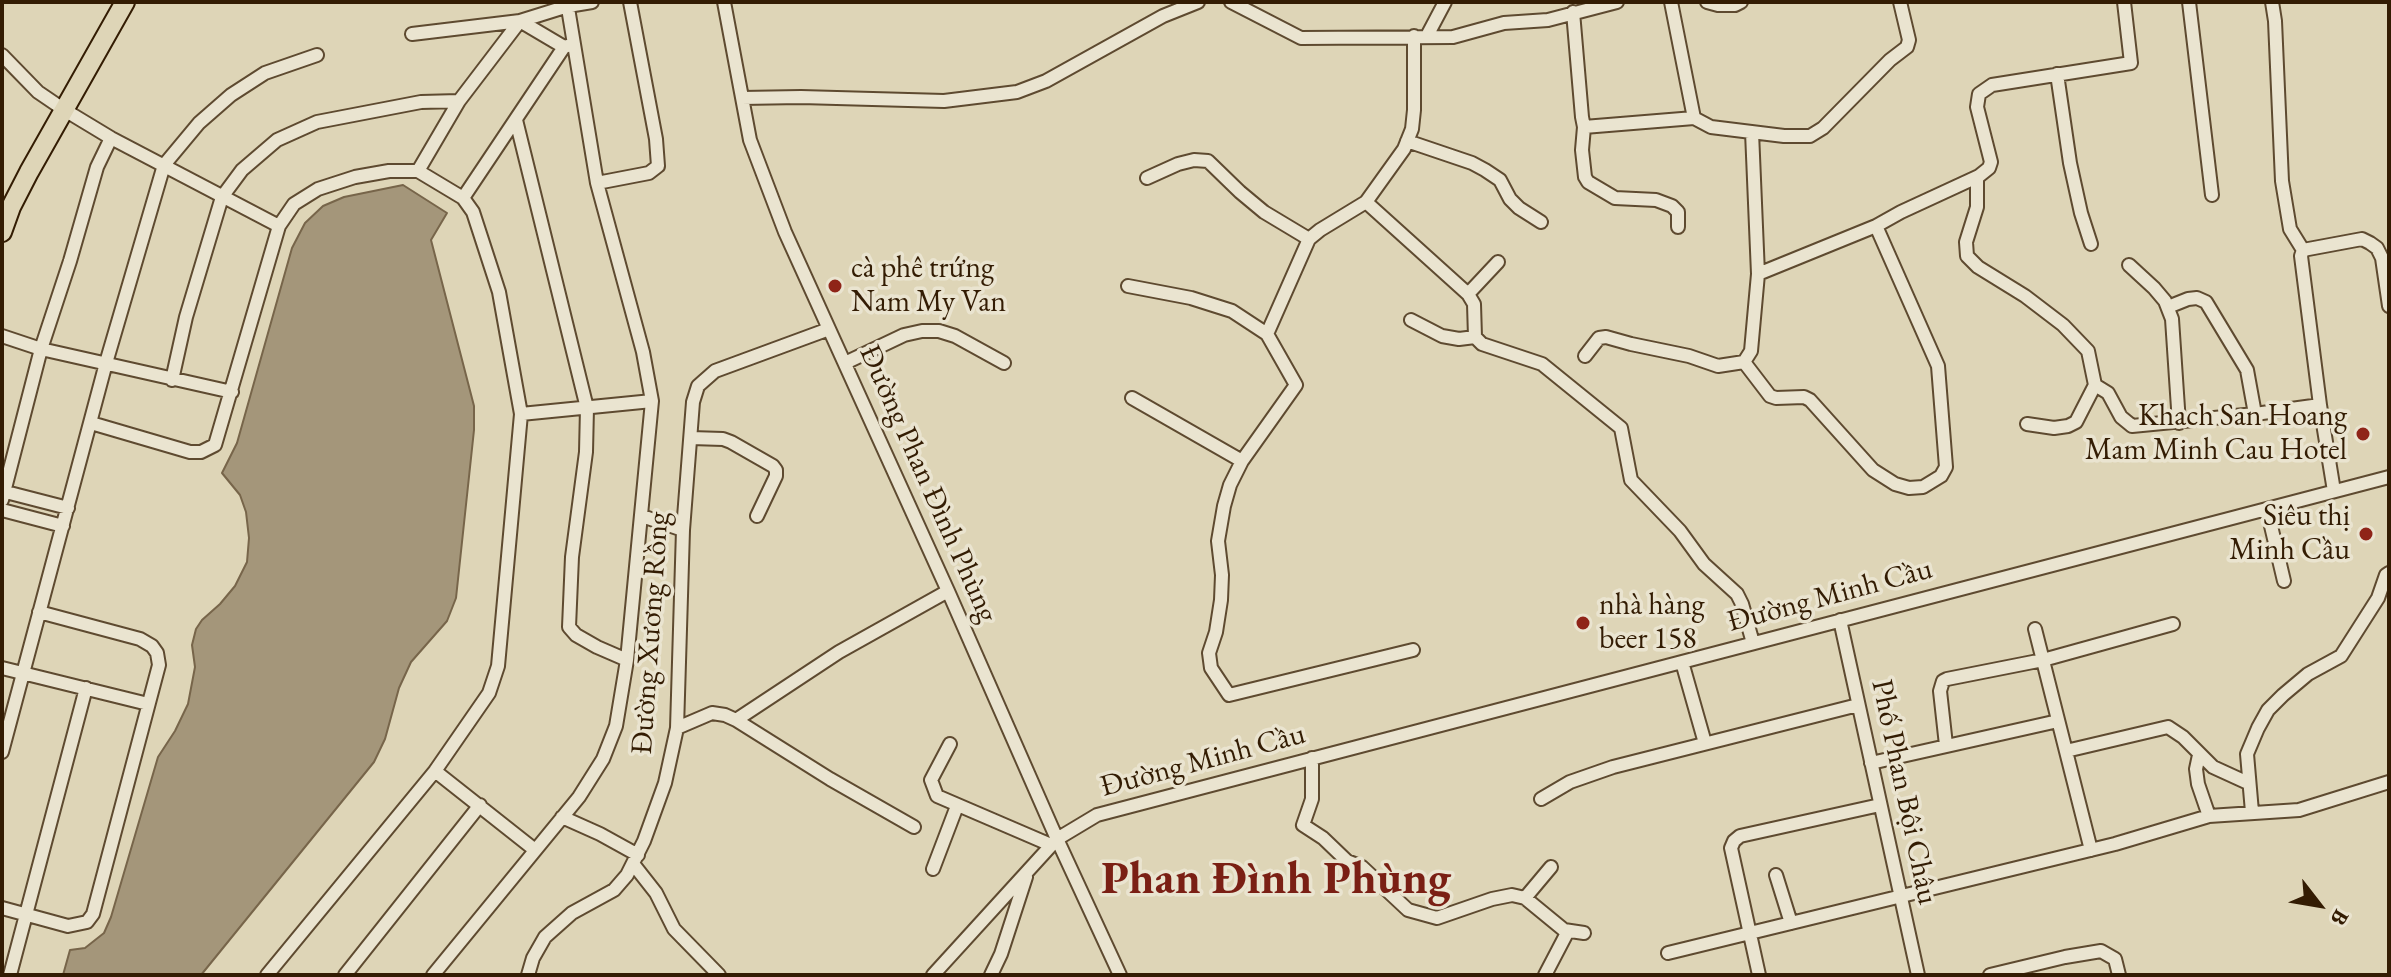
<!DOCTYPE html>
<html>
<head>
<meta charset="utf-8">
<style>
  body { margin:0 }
  #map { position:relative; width:2391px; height:977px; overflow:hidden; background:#ded5b7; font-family:"EB Garamond",serif }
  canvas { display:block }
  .frame { position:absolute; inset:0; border:4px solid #331c03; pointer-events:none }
  .north { position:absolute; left:2279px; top:865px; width:80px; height:80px; -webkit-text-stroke:6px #eae4d0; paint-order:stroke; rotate:121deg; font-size:22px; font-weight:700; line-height:32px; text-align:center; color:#331c03 }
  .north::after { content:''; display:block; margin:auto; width:28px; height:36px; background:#331c03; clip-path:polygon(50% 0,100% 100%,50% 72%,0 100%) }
</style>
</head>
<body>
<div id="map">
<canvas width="2391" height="977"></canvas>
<div class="frame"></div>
<div class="north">B</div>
</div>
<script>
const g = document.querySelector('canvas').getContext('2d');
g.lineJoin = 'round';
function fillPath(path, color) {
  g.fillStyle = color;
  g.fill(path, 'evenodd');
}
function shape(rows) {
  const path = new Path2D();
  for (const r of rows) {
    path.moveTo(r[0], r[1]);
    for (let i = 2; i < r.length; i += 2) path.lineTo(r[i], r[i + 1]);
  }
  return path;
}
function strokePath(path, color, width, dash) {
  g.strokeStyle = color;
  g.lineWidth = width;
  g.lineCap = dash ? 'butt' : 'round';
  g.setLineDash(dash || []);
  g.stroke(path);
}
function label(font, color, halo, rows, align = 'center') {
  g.font = font + ' "EB Garamond",serif';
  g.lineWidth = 7;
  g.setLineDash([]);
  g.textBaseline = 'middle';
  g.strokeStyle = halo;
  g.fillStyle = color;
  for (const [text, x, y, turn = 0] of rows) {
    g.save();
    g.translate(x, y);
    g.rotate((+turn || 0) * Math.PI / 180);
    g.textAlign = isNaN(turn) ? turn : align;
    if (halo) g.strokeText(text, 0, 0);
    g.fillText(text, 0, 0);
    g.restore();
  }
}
const water = shape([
  [403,185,447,213,431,240,474,406,474,430,456,598,447,621,411,662,399,688,385,739,374,762,201,975,63,975,70,950,85,948,104,933,111,917,158,757,175,731,188,704,195,667,192,645,196,629,202,620,220,604,235,586,247,562,249,538,246,512,240,495,222,473,237,443,292,248,305,223,323,206,344,197,403,185]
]);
fillPath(water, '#a4967a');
strokePath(water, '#77654a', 2);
const minor = shape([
  [724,2,750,140,785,232,948,591,1057,839,1120,975],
  [1231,2,1301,38,1453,37,1504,23,1548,20,1617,2],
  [1671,2,1694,118],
  [1707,2,1718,5,1735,5,1741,2],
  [2189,2,2212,195],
  [2272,2,2275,21,2282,181,2290,229,2303,250],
  [1573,12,1582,117,1584,127,1694,118,1711,127,1784,136,1810,136,1823,128,1890,60,1907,47,1909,40,1900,2],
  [412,34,520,21,568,6,592,2],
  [1427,36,1445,2],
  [2,55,38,92,63,109,111,138,279,226],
  [2057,74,2070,163,2081,213,2091,244],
  [742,98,801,97,944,101,1017,92,1046,81,1163,16,1198,2],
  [516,120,587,408,586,452,572,557,569,627,576,635,597,647,627,660],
  [1584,127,1582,150,1585,177,1588,182,1615,198,1656,200,1672,206,1678,212,1678,227],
  [1407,141,1472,163,1485,170,1500,180,1510,199,1519,208,1541,222],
  [418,171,459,101,520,21,564,47],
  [1977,177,1977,207,1966,242,1967,256,1978,267,2025,296,2063,325,2088,351,2095,385],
  [1147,178,1178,164,1194,160,1208,161,1240,192,1264,212,1309,239],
  [597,183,649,173,658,166,656,139,630,2],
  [463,198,564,47,571,45],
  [1366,202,1468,294,1474,304,1475,337,1482,344,1542,364,1621,428,1631,480,1680,531,1704,564,1737,594,1742,604,1753,643],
  [2129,265,2154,288,2165,301,2172,319,2179,423],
  [1758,274,1876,226,1901,212,1979,176,1989,168,1991,162,1977,107,1979,94,1992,85,2131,63,2124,2],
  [1128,286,1191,298,1232,311,1267,334,1296,385,1242,461,1230,485,1224,506,1218,541,1222,575,1221,600,1216,632,1209,653,1211,668,1229,695,1413,650],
  [1468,294,1498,262],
  [2168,307,2188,299,2197,298,2206,302,2247,370,2255,414],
  [1411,320,1442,336,1459,339,1475,337],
  [1267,334,1309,239,1320,230,1366,202,1404,149,1412,129,1414,110,1414,36],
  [2,336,41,349,232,392],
  [1585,356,1599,338,1606,337,1631,344,1689,356,1718,366,1744,362,1751,351,1758,274,1752,132],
  [1744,362,1770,396,1776,398,1804,397,1810,400,1873,470,1895,484,1909,488,1923,487,1941,476,1946,467,1938,366,1876,226],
  [845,363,904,335,922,331,939,331,955,336,1004,363],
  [172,380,186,317,222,197,242,170,277,140,317,122,421,102,459,101],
  [1132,398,1242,461],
  [521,414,652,401],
  [91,423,190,452,201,452,215,445,279,226,294,204,318,189,355,177,389,171,418,171,463,198,473,212,499,292,521,414,498,666,489,693,435,771,267,975],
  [2027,424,2054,428,2068,426,2076,422,2095,385,2108,393,2121,417,2132,426,2255,414,2320,405],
  [691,438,723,439,731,442,773,466,776,470,776,476,757,516],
  [2,491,68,508],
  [2334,491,2320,405,2301,256,2303,250,2362,239,2370,243,2377,248,2382,258,2389,306],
  [2,500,41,349,70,261,97,167,111,138],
  [2267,509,2284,581],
  [2,510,63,526],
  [642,516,683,530],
  [1840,620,1918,975],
  [2035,629,2091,850],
  [1682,662,1705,743],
  [2,668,148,704],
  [736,720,830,779,914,827],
  [677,728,712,713,725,715,736,720,839,652,948,591],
  [950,744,931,780,937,796,1051,845],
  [1946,745,1940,691,1943,681,1947,679,2043,660,2173,624],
  [2066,751,2168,727,2183,737,2213,767,2248,783],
  [2,752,106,363,164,165,199,123,231,95,265,73,317,55],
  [2199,755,2196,769,2198,784,2209,816],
  [1312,758,1312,799,1303,825,1323,838,1347,861,1362,867,1408,910,1437,918,1492,899,1512,895,1525,898,1564,930,1584,933],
  [1871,763,2058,721],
  [435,771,535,850],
  [1541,799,1570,782,1613,767,1858,705],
  [2252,812,2247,754,2258,728,2268,710,2283,695,2308,674,2341,656,2378,598,2386,575,2389,573],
  [562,817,600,834,638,855],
  [634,865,656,893,674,929,719,975],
  [933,869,957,806],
  [1776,875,1791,923],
  [1525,898,1551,867],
  [2,908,68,926,87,922,93,914,159,665,157,653,152,646,140,639,39,612],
  [1668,953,2115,844,2209,816,2299,810,2389,782],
  [10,975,86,688],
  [345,975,480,805],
  [433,975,579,797,603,759,616,726,627,660,652,401,643,352,597,183,567,2],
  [528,975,533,958,545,937,572,913,614,890,627,875,644,841,665,783,677,728,683,530,693,402,698,386,715,371,829,329],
  [933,975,1057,839,1097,815,2389,477],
  [991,975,1001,954,1026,877],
  [1545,975,1568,931],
  [1759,975,1731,848,1734,841,1740,836,1880,805],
  [1990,975,2065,957,2101,951,2115,959,2119,975]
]);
const highway = shape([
  [2,232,11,207,29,172,125,2]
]);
strokePath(minor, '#5e4a30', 16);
strokePath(highway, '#331c03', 22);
strokePath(minor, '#eae4d0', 12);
strokePath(highway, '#ded5b7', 18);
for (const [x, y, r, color] of [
  [835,286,8,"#8f2418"],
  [2363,434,8,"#8f2418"],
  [2366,534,8,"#8f2418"],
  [1583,623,8,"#8f2418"]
]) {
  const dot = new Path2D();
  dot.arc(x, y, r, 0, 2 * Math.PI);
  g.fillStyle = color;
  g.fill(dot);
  strokePath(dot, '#eae4d0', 3);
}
label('30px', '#331c03', '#eae4d0', [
  ["cà phê trứng",851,269],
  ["Nam My Van",851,303],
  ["Khach San Hoang",2347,417,"right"],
  ["Mam Minh Cau Hotel",2347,451,"right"],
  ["Siêu thị",2350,517,"right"],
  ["Minh Cầu",2350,551,"right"],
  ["nhà hàng",1599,606],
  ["beer 158",1599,640]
], 'left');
label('30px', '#331c03', '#eae4d0', [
  ["Đường Phan Đình Phùng",928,484,66],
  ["Đường Minh Cầu",1830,596,-15],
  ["Đường Xương Rồng",651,633,-86],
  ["Đường Minh Cầu",1203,761,-15],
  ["Phố Phan Bội Châu",1904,792,78]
]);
label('bold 46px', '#7a1f14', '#eae4d0', [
  ["Phan Đình Phùng",1276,880]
]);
</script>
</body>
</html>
